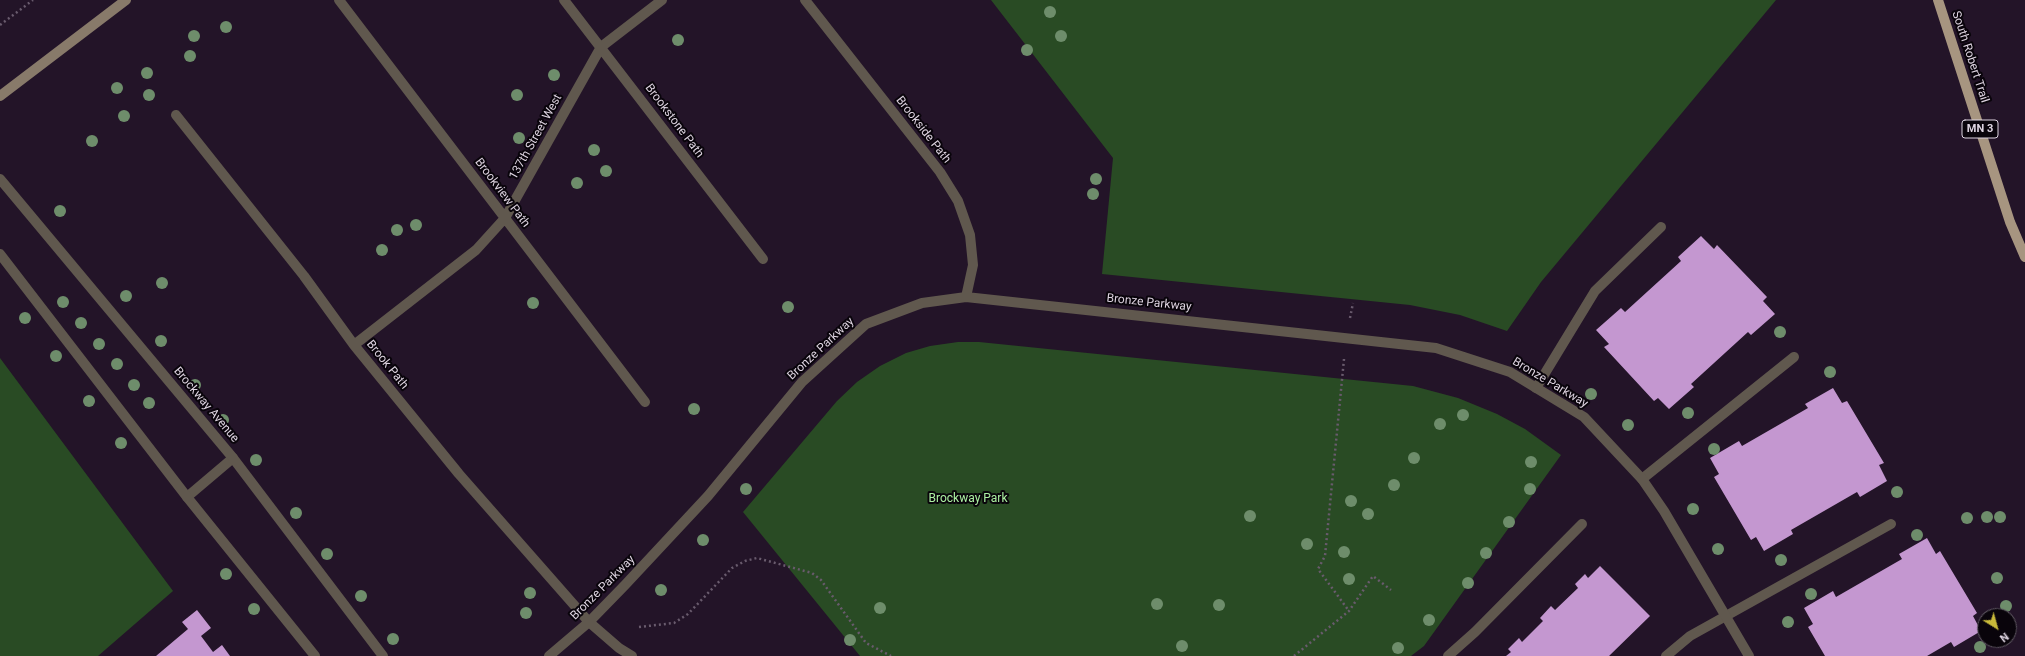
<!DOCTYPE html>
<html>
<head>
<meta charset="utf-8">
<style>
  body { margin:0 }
  #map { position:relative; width:2025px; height:656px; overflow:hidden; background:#231428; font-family:Roboto,sans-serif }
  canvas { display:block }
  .north { position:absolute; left:1977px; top:608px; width:40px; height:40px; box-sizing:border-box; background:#09040b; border:1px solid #5e5761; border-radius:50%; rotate:143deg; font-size:11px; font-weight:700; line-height:16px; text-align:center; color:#ded4e1 }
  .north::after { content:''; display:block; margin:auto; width:14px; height:18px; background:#c9ba3a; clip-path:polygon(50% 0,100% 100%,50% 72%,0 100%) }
</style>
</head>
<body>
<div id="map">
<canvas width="2025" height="656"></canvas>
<div class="north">N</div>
</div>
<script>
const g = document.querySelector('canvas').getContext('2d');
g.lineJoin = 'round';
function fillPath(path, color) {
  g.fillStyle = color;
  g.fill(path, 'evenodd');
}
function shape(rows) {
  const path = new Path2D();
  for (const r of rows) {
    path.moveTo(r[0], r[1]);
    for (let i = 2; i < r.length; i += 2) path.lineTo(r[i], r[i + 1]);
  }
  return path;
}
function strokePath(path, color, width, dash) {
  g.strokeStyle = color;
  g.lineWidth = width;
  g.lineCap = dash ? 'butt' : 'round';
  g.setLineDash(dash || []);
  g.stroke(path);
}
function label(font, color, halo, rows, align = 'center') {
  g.font = font + ' Roboto,sans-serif';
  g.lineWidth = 4;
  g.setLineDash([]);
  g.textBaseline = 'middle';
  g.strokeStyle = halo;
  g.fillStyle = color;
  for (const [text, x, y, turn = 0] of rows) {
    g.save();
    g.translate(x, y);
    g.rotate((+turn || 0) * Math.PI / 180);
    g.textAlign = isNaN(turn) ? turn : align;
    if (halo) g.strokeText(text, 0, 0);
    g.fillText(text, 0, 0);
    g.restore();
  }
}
fillPath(shape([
  [991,0,1776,0,1541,282,1507,331,1460,315,1410,305,1102,274,1113,158],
  [958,342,979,342,1413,386,1458,398,1497,414,1525,429,1561,455,1424,646,1411,656,860,656,743,512,837,401,857,382,880,366,906,353,930,346],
  [0,358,173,591,98,656,0,656]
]), '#294b24');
fillPath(shape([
  [1701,236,1714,249,1717,245,1767,297,1763,301,1775,314,1751,335,1748,332,1691,384,1694,387,1669,409,1658,398,1654,401,1604,347,1609,344,1596,330,1621,308,1625,312,1681,261,1678,257],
  [1833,388,1842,403,1847,401,1884,463,1879,465,1887,481,1860,497,1857,492,1791,530,1793,534,1764,551,1756,537,1751,540,1714,477,1719,474,1710,458,1739,441,1742,446,1808,408,1805,404],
  [1927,538,1936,554,1940,551,1977,613,1973,616,1981,631,1954,647,1951,642,1927,656,1825,656,1808,627,1813,624,1804,608,1833,591,1836,597,1902,559,1899,554],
  [1600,566,1650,616,1609,656,1506,656,1511,652,1508,649,1519,638,1522,642,1543,621,1540,618,1551,606,1555,610,1578,588,1575,584,1585,574,1588,578],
  [197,610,211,628,201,636,213,652,222,645,230,656,156,656,188,629,182,622]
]), '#c497d0');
strokePath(shape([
  [0,25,33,0],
  [1350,318,1353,303],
  [1344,359,1325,556,1318,569,1349,611],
  [639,627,674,623,688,614,732,568,745,561,757,558,812,573,821,580,866,643,891,656],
  [1294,656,1349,611,1373,576,1391,590]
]), '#695b6d', 2.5, [2, 3]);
strokePath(shape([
  [1536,388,1595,291,1661,227],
  [1642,479,1794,357],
  [187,497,233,458],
  [1448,656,1475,632,1582,524],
  [1666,656,1690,636,1891,524]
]), '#60584e', 10);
strokePath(shape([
  [339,0,645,402],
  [564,0,763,259],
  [805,0,940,172,958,201,970,235,973,265,966,297],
  [176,115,304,276,354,345,459,474,589,622,619,648,632,656],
  [0,179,233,458,383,656],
  [0,254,187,497,315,656],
  [354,345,476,250,505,218,601,47,662,0],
  [549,656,589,622,625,585,708,496,802,382,866,324,922,303,966,297,1436,348,1510,372,1584,417,1642,479,1664,511,1749,656]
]), '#60584e', 10);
strokePath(shape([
  [0,96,126,0]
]), '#887a6a', 10);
strokePath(shape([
  [1938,0,2010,222,2025,257]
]), '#a79580', 10);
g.fillStyle = '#6e8d6b';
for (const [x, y] of [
  [1050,12],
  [226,27],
  [194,36],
  [1061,36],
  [678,40],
  [1027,50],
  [190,56],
  [147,73],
  [554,75],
  [117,88],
  [149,95],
  [517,95],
  [124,116],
  [519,138],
  [92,141],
  [594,150],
  [606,171],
  [1096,179],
  [577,183],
  [1093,194],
  [60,211],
  [416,225],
  [397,230],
  [382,250],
  [162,283],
  [126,296],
  [63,302],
  [533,303],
  [788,307],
  [25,318],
  [81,323],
  [1780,332],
  [161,341],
  [99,344],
  [56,356],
  [117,364],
  [1830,372],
  [134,385],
  [195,385],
  [1591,394],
  [89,401],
  [149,403],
  [694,409],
  [1688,413],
  [1463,415],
  [223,420],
  [1440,424],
  [1628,425],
  [121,443],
  [1714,449],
  [1414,458],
  [256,460],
  [1531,462],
  [1394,485],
  [746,489],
  [1530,489],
  [1897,492],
  [1351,501],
  [1693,509],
  [296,513],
  [1368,514],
  [1250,516],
  [1987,517],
  [2000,517],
  [1967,518],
  [1509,522],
  [1917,535],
  [703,540],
  [1307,544],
  [1718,549],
  [1344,552],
  [1486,553],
  [327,554],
  [1781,560],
  [226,574],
  [1997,578],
  [1349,579],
  [1468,583],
  [661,590],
  [530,593],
  [1811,594],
  [361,596],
  [1157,604],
  [1219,605],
  [2006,606],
  [880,608],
  [254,609],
  [526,613],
  [1429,620],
  [1788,622],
  [393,639],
  [850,640],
  [1182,646],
  [1980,647],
  [1398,648]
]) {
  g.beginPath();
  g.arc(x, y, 6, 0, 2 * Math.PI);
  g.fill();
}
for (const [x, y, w] of [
  [1980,129,36]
]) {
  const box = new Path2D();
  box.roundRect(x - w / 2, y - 9, w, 18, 3);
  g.fillStyle = '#09040b';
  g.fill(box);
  strokePath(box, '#ded4e1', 1);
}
label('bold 11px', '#ded4e1', null, [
  ["MN 3",1980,129]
]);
label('12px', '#ded4e1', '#09040b', [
  ["South Robert Trail",1970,57,72],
  ["Brookstone Path",674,121,53],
  ["Brookside Path",923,130,52],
  ["137th Street West",536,137,-61],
  ["Brookview Path",502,193,53],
  ["Bronze Parkway",1149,303,6],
  ["Bronze Parkway",821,349,-43],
  ["Brook Path",387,365,51],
  ["Bronze Parkway",1550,383,31],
  ["Brockway Avenue",206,405,50],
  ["Bronze Parkway",603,588,-45]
]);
label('12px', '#acf0a2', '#09040b', [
  ["Brockway Park",968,499]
]);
</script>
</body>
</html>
